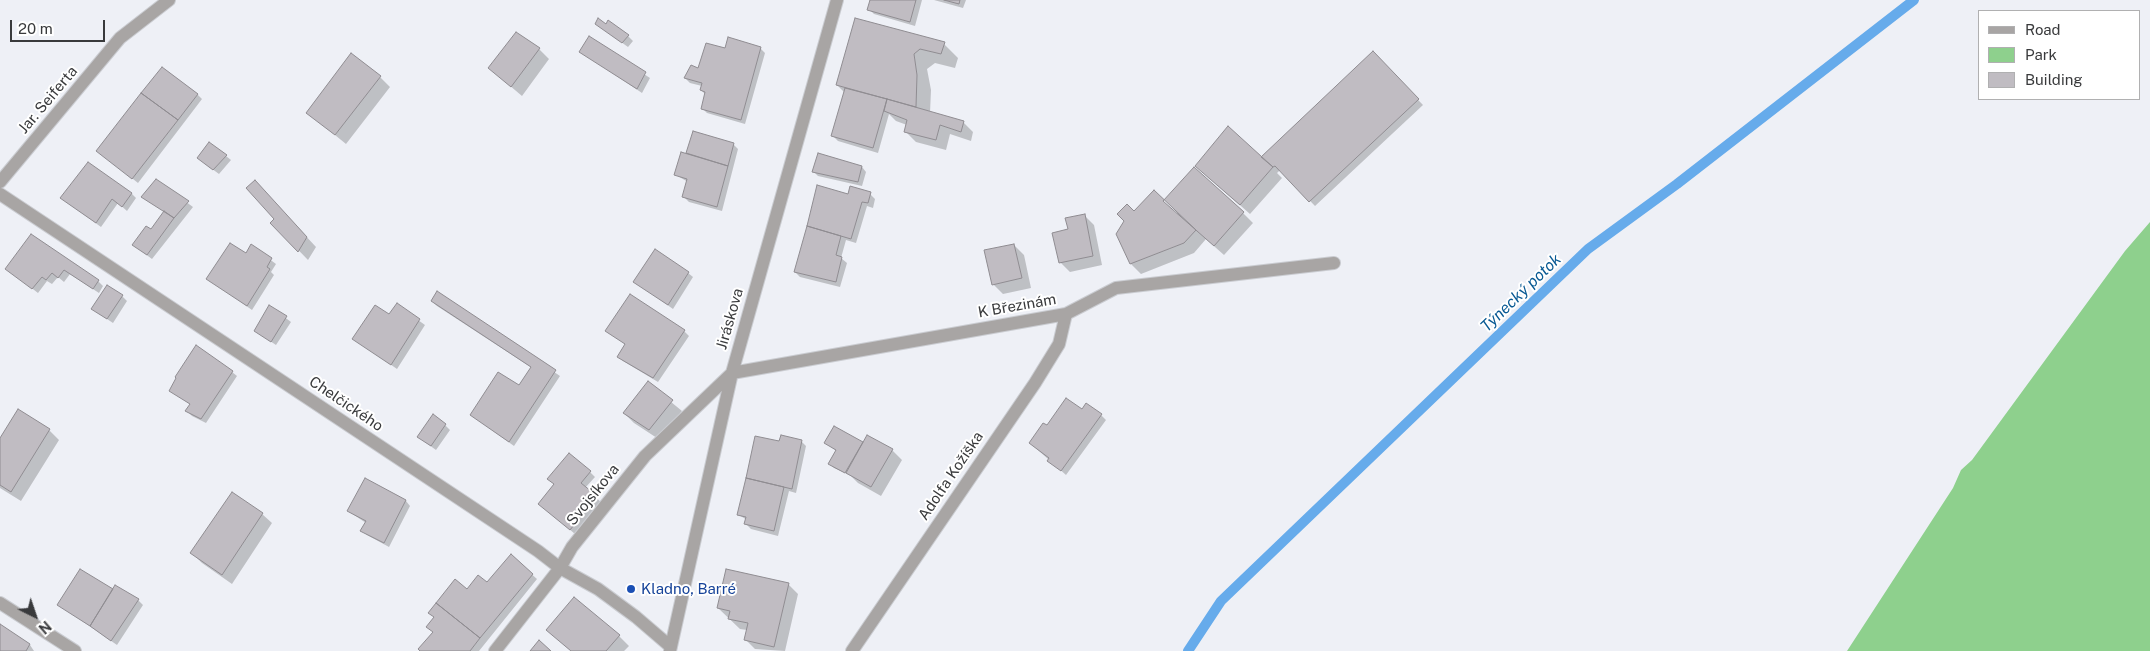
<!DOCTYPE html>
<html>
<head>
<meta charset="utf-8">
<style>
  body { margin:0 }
  #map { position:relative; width:2150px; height:651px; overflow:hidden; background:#eef0f6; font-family:"Public Sans",sans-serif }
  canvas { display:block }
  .legend { position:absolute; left:1978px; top:10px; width:162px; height:90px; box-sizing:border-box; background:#fff; border:1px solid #b0b0b1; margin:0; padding:6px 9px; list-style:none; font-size:15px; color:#393a3c }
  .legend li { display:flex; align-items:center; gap:10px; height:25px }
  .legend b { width:25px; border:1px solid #b0b0b1 }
  .north { position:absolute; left:10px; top:591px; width:50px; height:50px; -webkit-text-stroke:4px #fff; paint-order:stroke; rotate:139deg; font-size:14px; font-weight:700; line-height:20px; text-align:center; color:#393a3c }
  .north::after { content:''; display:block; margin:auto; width:18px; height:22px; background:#393a3c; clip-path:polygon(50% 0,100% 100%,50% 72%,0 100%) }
  .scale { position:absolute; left:10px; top:20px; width:95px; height:22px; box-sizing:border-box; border:2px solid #393a3c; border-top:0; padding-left:6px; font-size:15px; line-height:18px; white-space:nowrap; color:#393a3c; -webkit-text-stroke:4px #fff; paint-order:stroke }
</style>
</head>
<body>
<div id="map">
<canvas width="2150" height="651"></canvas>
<ul class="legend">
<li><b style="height:6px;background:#a8a5a4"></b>Road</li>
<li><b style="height:14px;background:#8ed08d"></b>Park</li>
<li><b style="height:14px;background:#c0bcc2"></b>Building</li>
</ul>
<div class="north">N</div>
<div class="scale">20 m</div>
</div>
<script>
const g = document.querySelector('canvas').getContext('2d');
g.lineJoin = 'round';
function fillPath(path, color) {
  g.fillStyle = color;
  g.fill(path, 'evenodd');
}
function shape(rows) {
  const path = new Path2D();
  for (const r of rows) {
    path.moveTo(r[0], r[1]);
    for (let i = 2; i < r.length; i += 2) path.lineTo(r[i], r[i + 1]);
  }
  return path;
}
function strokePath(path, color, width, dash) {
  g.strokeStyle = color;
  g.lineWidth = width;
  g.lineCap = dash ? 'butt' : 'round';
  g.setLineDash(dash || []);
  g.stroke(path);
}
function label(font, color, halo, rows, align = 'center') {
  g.font = font + ' "Public Sans",sans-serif';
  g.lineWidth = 4;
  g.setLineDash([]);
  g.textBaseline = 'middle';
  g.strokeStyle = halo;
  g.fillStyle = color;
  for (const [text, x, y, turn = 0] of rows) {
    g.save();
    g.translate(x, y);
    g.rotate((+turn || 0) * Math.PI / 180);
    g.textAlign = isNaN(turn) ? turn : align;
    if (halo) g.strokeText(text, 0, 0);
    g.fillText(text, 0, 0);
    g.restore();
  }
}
fillPath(shape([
  [2150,222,2150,651,1847,651,1953,488,1961,470,1972,460,2125,251]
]), '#8ed08d');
fillPath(shape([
  [871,0,922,0,915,26,874,14,869,9],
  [934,0,966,0,963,8],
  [856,20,944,44,958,58,955,68,935,63,927,69,931,90,930,113,963,122,973,132,971,141,950,134,946,150,916,142,906,132,907,125,896,121,889,114,878,153,838,141,833,136,845,93,837,85],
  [596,24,628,36,633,41,628,47],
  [589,38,650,78,642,93,581,52],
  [760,48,765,53,745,124,707,113,702,108,706,95,701,90,702,86,690,83,685,78,725,50],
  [539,49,549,59,522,96,489,68],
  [1373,53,1423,105,1315,206,1280,170,1277,173,1282,178,1250,214,1206,175,1261,159],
  [380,77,390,87,346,144,308,113],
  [197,94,202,99,138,183,103,155],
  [694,133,733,144,738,149,722,211,689,202,684,197,688,182,676,175,687,155],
  [226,156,231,160,219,174,204,163],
  [862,167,866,172,862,186,818,176,813,171],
  [156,180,193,207,152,259,133,245,151,231,165,212,143,197],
  [265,192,316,247,308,260,272,223,276,219],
  [132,194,136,198,127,211,118,203,101,227,61,198],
  [870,194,875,199,873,208,867,206,856,243,846,240,841,258,847,263,840,287,800,277,795,272,849,195],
  [1134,213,1243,213,1253,223,1224,255,1206,239,1194,253,1141,274,1131,264,1117,234],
  [1084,215,1094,225,1102,265,1070,272,1060,262,1069,230],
  [31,236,98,281,103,286,99,293,70,274,64,282,58,277,52,284,47,281,38,293,12,273],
  [1014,245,1024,255,1031,288,1003,294,993,284],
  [252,246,276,264,271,272,274,275,252,310,208,279,246,255],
  [688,273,693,277,673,309,635,282],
  [437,292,560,376,514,446,471,415,519,387,532,368,437,306,432,301],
  [122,296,127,301,113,323,92,309],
  [397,305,425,325,397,369,354,339,389,316],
  [270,306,291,322,276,345,261,335],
  [607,331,684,331,689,336,658,382,623,361,618,356,626,345],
  [232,372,237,376,206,423,192,416,187,411,191,405,171,391],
  [648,383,682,411,660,440,634,423,624,413],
  [1082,411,1101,415,1106,420,1066,475,1030,443],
  [445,425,450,430,436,450,418,437],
  [49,430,59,440,21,501,0,488,0,440],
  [801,441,806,446,796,493,789,491,778,536,751,529,746,524,747,520,739,515,780,443],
  [826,443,862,443,892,450,902,460,881,496,858,483,851,476,834,468,829,463,836,451],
  [590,472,595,477,585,488,601,502,575,534,544,508,555,485,548,479],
  [365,480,406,501,410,506,389,547,367,535,362,531,366,523,348,511],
  [262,514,272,523,232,584,202,563,192,553],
  [511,556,537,579,479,651,421,651,467,591,487,584],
  [788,584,798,594,785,651,755,649,745,639,747,630,740,629,718,608],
  [114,590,138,600,143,605,117,645,59,605],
  [0,626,30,645,34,651,0,651],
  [548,630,619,636,629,646,624,651,571,651]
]), '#0003');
strokePath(shape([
  [1188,651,1221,601,1588,249,1677,184,1914,0]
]), '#66abeb', 10);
const building = shape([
  [870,0,916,0,910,22,867,10,870,0],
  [944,0,960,0,959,4,944,0],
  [598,18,606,24,608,20,629,35,622,43,595,24,598,18],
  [855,18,945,42,941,54,920,49,914,54,917,75,916,107,836,85,855,18],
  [516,32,540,48,511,87,488,68,516,32],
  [589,36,646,72,637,89,579,52,589,36],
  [728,37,761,47,741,120,701,109,705,92,700,90,702,83,684,78,691,65,698,68,706,43,725,48,728,37],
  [1373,51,1419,99,1309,202,1275,166,1273,167,1261,157,1373,51],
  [351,53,381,76,335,135,306,113,351,53],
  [162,67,198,94,178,120,141,93,162,67],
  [845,88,887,99,873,148,831,136,845,88],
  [141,93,178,120,132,179,96,151,141,93],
  [887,99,964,121,961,132,940,125,936,140,904,132,907,120,884,111,887,99],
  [1228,126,1273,167,1240,205,1195,166,1228,126],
  [693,131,734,143,728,166,686,153,693,131],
  [209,142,227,155,213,170,197,158,209,142],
  [681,152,728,166,717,207,682,197,687,179,674,175,681,152],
  [818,153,862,166,858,182,812,172,818,153],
  [88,162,132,193,122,207,112,199,96,223,60,198,88,162],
  [1194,167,1244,212,1214,246,1163,201,1194,167],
  [156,179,189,201,174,218,141,197,156,179],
  [255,180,307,237,298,252,270,223,274,219,246,188,255,180],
  [817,185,848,194,850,186,871,192,868,203,862,202,851,239,807,226,817,185],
  [1154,190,1196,230,1184,243,1130,264,1116,234,1124,221,1117,214,1127,204,1134,211,1154,190],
  [164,211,174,218,147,255,132,245,146,226,151,229,164,211],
  [1085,214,1093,256,1059,263,1052,233,1068,229,1065,218,1085,214],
  [807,226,841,236,836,255,842,257,836,282,794,272,807,226],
  [31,234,99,280,93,289,64,270,58,278,52,273,46,280,42,277,32,289,5,269,31,234],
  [230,243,246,253,251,244,272,258,267,267,270,269,247,306,206,279,230,243],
  [1014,244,1022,278,992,285,984,250,1014,244],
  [655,249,689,272,668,305,633,282,655,249],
  [107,285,123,295,107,319,91,309,107,285],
  [437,291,556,370,509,442,470,415,498,372,519,385,531,367,431,301,437,291],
  [630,294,685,330,653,378,617,357,625,344,605,331,630,294],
  [397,303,420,319,391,365,352,339,375,305,389,314,397,303],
  [269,305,287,316,271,342,254,331,269,305],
  [196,345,233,371,201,419,185,411,190,404,169,391,176,378,175,377,196,345],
  [648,381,673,400,649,430,623,413,648,381],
  [1066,398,1082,409,1086,403,1102,414,1061,471,1047,461,1049,458,1029,443,1043,423,1047,425,1066,398],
  [18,409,50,429,11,492,0,485,0,438,18,409],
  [433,414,446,424,431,446,417,437,433,414],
  [834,426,863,442,845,473,828,464,836,450,824,443,834,426],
  [781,435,802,440,792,489,746,478,755,436,779,441,781,435],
  [867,435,893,449,871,487,846,473,867,435],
  [569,453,591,471,581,483,597,496,570,530,538,504,554,484,547,479,569,453],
  [365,478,406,500,384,543,360,531,366,521,347,511,365,478],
  [746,478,784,487,774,531,744,524,746,517,737,515,746,478],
  [232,492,263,513,222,575,190,553,232,492],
  [511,554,533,574,480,638,436,603,455,579,467,589,478,575,487,582,511,554],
  [80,569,113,589,90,626,57,605,80,569],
  [726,569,789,583,774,647,744,640,748,623,728,619,730,611,717,608,726,569],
  [115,585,139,599,111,641,90,626,115,585],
  [574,597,620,635,606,651,571,651,546,630,574,597],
  [436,603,480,638,470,651,420,651,418,649,433,632,426,627,434,617,428,613,436,603],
  [0,624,30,644,26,651,0,651,0,624],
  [539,640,551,651,530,651,539,640]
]);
fillPath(building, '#c0bcc2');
strokePath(building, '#8f8c91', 1);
const minor = shape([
  [0,182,120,38,169,0],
  [0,194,538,551,560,568,598,589,636,617,671,647],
  [0,603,75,651],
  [495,651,560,568,572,547,645,456,732,373,1066,314,1116,288,1334,263],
  [670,651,732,373,837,0],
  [852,651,1035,383,1059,344,1066,314]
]);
strokePath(minor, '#caccd1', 14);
strokePath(minor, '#a8a5a4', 12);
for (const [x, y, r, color] of [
  [631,589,5,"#1a4fb4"]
]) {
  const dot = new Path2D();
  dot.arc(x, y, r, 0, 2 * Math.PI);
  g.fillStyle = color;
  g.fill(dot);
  strokePath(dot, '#fff', 2);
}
label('15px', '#393a3c', '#fff', [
  ["Jar. Seiferta",48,100,-50],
  ["K Březinám",1017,306,-10],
  ["Jiráskova",730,319,-74],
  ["Chelčického",346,404,34],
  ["Adolfa Kožíška",951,476,-56],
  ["Svojsíkova",593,495,-51]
]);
label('15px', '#164399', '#fff', [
  ["Kladno, Barré",641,589]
], 'left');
label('italic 16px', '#085993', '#fff', [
  ["Týnecký potok",1521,293,-44]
]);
</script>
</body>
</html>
